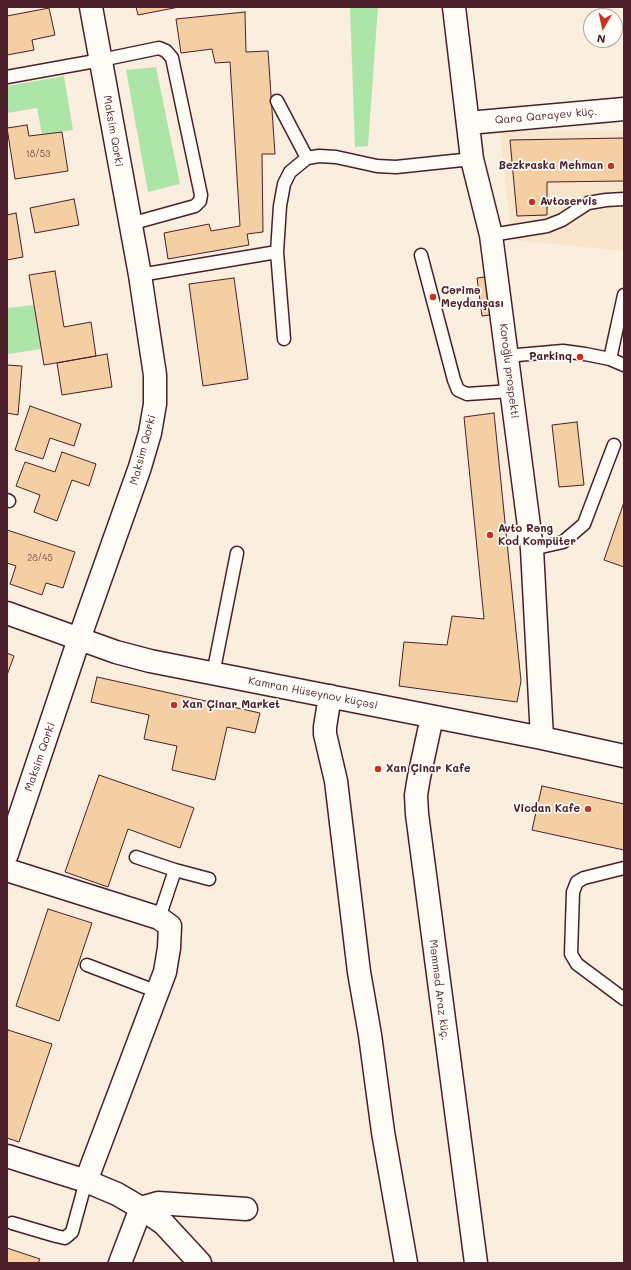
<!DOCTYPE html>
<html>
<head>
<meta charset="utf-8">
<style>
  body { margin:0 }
  #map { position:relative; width:631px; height:1270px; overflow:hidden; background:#faeede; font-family:Mali,sans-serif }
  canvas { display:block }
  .frame { position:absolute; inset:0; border:8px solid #4a1f2b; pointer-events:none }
  .north { position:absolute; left:583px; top:8px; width:40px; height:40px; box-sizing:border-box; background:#fdfcf7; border:1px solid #b5a4a5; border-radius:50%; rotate:189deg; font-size:11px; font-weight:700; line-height:16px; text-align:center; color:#4a1f2b }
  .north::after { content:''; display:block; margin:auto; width:14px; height:18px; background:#c8321e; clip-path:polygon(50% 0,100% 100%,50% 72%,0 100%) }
</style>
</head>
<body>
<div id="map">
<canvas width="631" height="1270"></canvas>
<div class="frame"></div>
<div class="north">N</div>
</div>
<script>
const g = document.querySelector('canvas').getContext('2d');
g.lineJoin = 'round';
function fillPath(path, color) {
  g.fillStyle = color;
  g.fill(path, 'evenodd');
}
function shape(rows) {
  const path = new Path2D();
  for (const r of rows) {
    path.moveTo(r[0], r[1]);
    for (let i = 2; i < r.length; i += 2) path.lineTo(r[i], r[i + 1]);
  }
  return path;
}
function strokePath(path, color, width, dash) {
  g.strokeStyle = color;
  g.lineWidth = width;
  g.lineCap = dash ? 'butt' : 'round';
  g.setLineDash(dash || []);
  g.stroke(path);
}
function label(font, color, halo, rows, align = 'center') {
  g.font = font + ' Mali,sans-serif';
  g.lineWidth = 3.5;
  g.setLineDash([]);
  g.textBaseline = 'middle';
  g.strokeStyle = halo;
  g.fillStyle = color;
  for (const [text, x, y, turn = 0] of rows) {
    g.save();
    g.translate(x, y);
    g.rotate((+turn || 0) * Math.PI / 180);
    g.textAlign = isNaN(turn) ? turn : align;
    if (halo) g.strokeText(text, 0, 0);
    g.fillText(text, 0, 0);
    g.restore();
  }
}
fillPath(shape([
  [500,131,624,131,624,251,512,240]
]), '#f8e5cc');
fillPath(shape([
  [350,7,378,7,368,146,355,147],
  [156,67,180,184,148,192,126,70],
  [64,76,73,130,42,134,37,108,7,113,7,86],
  [34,305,41,349,9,354,7,353,7,308]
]), '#ade5a9');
const building = shape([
  [136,7,179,7,138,15,136,7],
  [49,8,55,35,32,40,34,50,7,55,7,16,49,8],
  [245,12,246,52,268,51,275,154,262,154,263,232,247,234,249,245,168,259,164,233,209,224,211,231,240,226,230,62,215,63,212,49,181,53,176,19,245,12],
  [27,125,29,136,62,132,68,171,15,179,7,128,27,125],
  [624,138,624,181,547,182,547,215,517,216,510,140,624,138],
  [74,199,79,225,35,233,30,208,74,199],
  [16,213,23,257,7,260,7,215,16,213],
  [55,271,64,327,91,322,96,356,44,365,29,275,55,271],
  [485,277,490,315,482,316,477,278,485,277],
  [234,278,248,379,203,386,189,284,234,278],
  [107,354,112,387,62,395,57,363,107,354],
  [7,365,22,366,18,415,7,413,7,365],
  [30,406,81,424,74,446,50,438,43,459,15,450,30,406],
  [494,413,521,681,517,702,399,686,404,642,447,645,452,616,484,619,464,417,494,413],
  [577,422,584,485,559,487,552,425,577,422],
  [62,452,96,464,89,486,72,480,57,521,34,512,40,495,16,486,25,462,55,472,62,452],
  [624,502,624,567,604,560,624,502],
  [7,530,75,552,63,588,46,583,42,595,10,584,16,566,7,563,7,530],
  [7,653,14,656,7,675,7,653],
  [97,677,260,713,255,733,227,727,215,780,172,770,177,746,144,739,149,715,91,702,97,677],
  [99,775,194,808,180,848,128,829,108,887,65,872,99,775],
  [542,786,624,804,624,850,532,830,542,786],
  [48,909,92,923,59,1021,16,1006,48,909],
  [8,1030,52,1044,19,1142,7,1138,7,1034,8,1030],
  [7,1248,40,1259,38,1263,7,1263,7,1248]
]);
fillPath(building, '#f3cfa3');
strokePath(building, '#4a1f2b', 1);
const service = shape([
  [7,77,101,60,159,48,166,51,172,58,201,195,200,201,195,206,130,224],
  [277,101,307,158],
  [491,235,547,226,562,220,588,203,606,200,624,199],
  [277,252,284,339],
  [421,255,454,380,458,390,467,394,511,391],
  [140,275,277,252,280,206,284,184,290,172,307,158,319,156,336,157,377,166,396,167,472,159],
  [506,356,563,351,585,354,610,359,624,365],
  [610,359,624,295],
  [7,500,9,501],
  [532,549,563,542,584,524,614,445],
  [213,674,237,553],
  [136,857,175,870,209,879],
  [624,868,584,878,577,882,573,892,571,954,577,964,624,999],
  [159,918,175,870],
  [87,965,158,992],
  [12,1223,56,1236,65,1238,72,1232,86,1181]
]);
const minor = shape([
  [454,7,472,159,491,235,532,549,542,738],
  [468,123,624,109],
  [7,613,116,652,150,661,542,738,624,756],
  [330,696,325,727,325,734,336,781,359,972,370,1035,383,1132,406,1263],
  [432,717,419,777,416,795,417,814,476,1263],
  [7,854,79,639,140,467,150,433,155,404,155,375,140,275,91,7],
  [7,870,159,918,170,926,169,948,165,972,86,1181],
  [7,1156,86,1181,117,1194,141,1208,164,1224,200,1263],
  [120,1263,141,1208,158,1203,246,1209]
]);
strokePath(service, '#4a1f2b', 15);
strokePath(minor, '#4a1f2b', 25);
strokePath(service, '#fdfcf7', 12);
strokePath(minor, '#fdfcf7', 22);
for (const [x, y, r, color] of [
  [611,166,4,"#c8321e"],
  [532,202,4,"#c8321e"],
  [433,297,4,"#c8321e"],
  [580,357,4,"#c8321e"],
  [490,535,4,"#c8321e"],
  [174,705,4,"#c8321e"],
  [378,769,4,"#c8321e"],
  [588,809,4,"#c8321e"]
]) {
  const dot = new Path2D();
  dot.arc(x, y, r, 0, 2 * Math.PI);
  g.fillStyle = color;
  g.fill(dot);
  strokePath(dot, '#fdfcf7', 1.5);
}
label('9px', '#744b49', null, [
  ["18/53",38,154],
  ["28/45",40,558]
]);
label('11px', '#4a1f2b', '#fdfcf7', [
  ["Qara Qarayev küç.",546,116,-5],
  ["Maksim Qorki",113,131,80],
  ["Koroğlu prospekti",509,371,83],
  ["Maksim Qorki",143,450,-75],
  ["Kamran Hüseynov küçəsi",313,693,11],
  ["Maksim Qorki",40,757,-71],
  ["Məmməd Araz küç.",439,990,83]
]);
label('bold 11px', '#4a1f2b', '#fdfcf7', [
  ["Bezkraska Mehman",603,166,"right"],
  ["Avtoservis",540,202],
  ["Cərimə",441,291],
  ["Meydanşası",441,304],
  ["Parkinq",572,357,"right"],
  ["Avto Rəng",498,529],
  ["Kod Kompüter",498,542],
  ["Xan Çinar Market",182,705],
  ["Xan Çinar Kafe",386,769],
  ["Vicdan Kafe",580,809,"right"]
], 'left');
</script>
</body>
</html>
